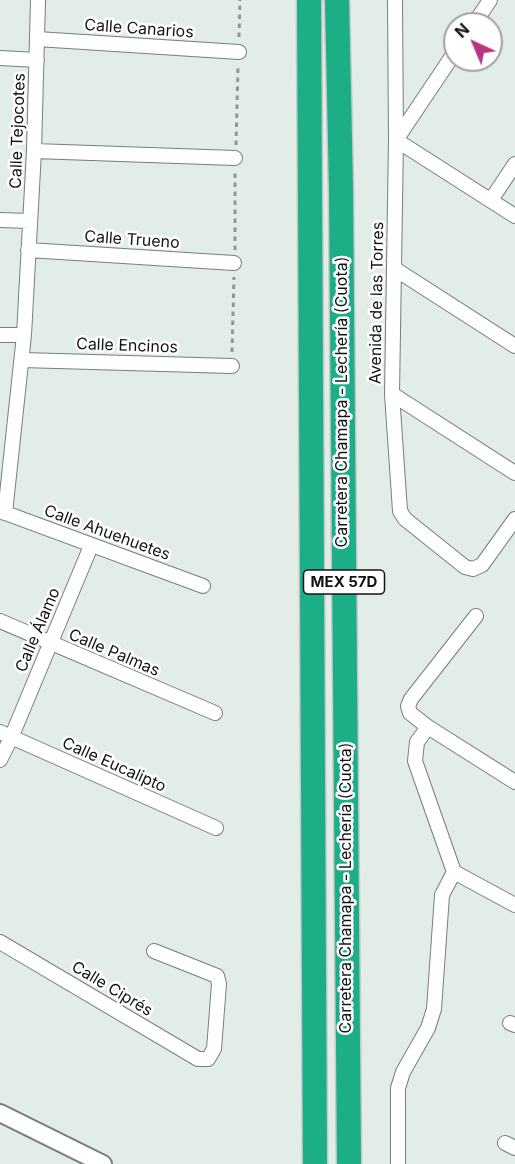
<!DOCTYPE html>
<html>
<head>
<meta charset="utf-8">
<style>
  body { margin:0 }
  #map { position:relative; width:515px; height:1164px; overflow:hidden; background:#e2ede8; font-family:Inter,sans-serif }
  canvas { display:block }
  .north { position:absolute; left:443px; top:12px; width:60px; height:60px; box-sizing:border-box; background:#fff; border:2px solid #a0a1a1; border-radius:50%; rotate:316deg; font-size:16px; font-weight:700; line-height:24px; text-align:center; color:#111513 }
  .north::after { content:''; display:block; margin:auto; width:21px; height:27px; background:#b63682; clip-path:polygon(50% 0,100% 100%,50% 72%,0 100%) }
</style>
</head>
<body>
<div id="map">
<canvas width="515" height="1164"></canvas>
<div class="north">N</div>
</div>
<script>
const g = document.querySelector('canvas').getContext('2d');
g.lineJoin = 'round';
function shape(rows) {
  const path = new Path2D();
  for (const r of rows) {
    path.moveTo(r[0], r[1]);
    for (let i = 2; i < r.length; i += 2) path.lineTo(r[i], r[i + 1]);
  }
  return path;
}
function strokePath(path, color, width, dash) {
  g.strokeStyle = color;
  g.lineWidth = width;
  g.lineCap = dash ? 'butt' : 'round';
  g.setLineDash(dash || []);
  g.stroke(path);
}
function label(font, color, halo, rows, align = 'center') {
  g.font = font + ' Inter,sans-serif';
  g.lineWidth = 5;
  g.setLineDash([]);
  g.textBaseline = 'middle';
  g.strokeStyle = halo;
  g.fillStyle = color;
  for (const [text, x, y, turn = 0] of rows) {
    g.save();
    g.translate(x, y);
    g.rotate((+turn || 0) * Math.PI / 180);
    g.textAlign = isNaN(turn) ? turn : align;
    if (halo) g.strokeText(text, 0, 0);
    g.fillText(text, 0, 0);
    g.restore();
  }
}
const minor = shape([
  [395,0,396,140,392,394,400,511,405,519,465,567,473,569,482,565,515,519],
  [474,24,490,0],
  [37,39,239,52],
  [455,52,396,140,515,216],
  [0,58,37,60],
  [34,151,235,158],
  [491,200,515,164],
  [0,220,30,221],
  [28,250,234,263],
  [395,269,515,346],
  [0,335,24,335],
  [22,360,232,366],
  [392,394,515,473],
  [0,511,203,586],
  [5,513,24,335,34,151,38,0],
  [476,616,411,699,408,706,410,713,428,727,515,782],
  [0,621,215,713],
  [428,727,417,742,415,761,454,872],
  [0,732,216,828],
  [0,760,11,738,91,546],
  [454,872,515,905],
  [0,942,198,1059,208,1059,214,1049,219,984,217,976,154,951],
  [510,1023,515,1025],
  [505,1143,515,1148],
  [398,1164,398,1088,403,1072,428,1028,434,1009,442,895,454,872]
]);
const tertiary = shape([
  [0,1113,103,1164]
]);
const motorway = shape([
  [309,0,315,1164],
  [337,0,341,188,349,1164]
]);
strokePath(minor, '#757f7b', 16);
strokePath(tertiary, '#757f7b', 20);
strokePath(motorway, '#c6c7c6', 27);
strokePath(shape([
  [239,37,240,0],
  [236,145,238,67],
  [235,250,235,172],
  [232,352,234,277]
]), '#8f9793', 3, [4.5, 4.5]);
strokePath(minor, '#fff', 14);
strokePath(tertiary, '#fff', 16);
strokePath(motorway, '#1cae86', 24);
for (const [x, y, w] of [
  [344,582,81]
]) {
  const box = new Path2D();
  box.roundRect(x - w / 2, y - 12, w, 24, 4.5);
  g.fillStyle = '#fff';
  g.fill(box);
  strokePath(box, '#111513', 1.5);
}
label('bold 15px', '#111513', null, [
  ["MEX 57D",344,582]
]);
label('16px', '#111513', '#fff', [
  ["Calle Canarios",139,29,4],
  ["Calle Tejocotes",18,131,-88],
  ["Calle Trueno",132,240,4],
  ["Avenida de las Torres",377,303,-89],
  ["Calle Encinos",127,346,2],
  ["Carretera Chamapa - Lechería (Cuota)",342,402,-90],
  ["Calle Ahuehuetes",107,533,20],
  ["Calle Álamo",38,630,-67],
  ["Calle Palmas",114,653,23],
  ["Calle Eucalipto",114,765,24],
  ["Carretera Chamapa - Lechería (Cuota)",346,888,-90],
  ["Calle Ciprés",112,989,31]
]);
</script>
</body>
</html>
